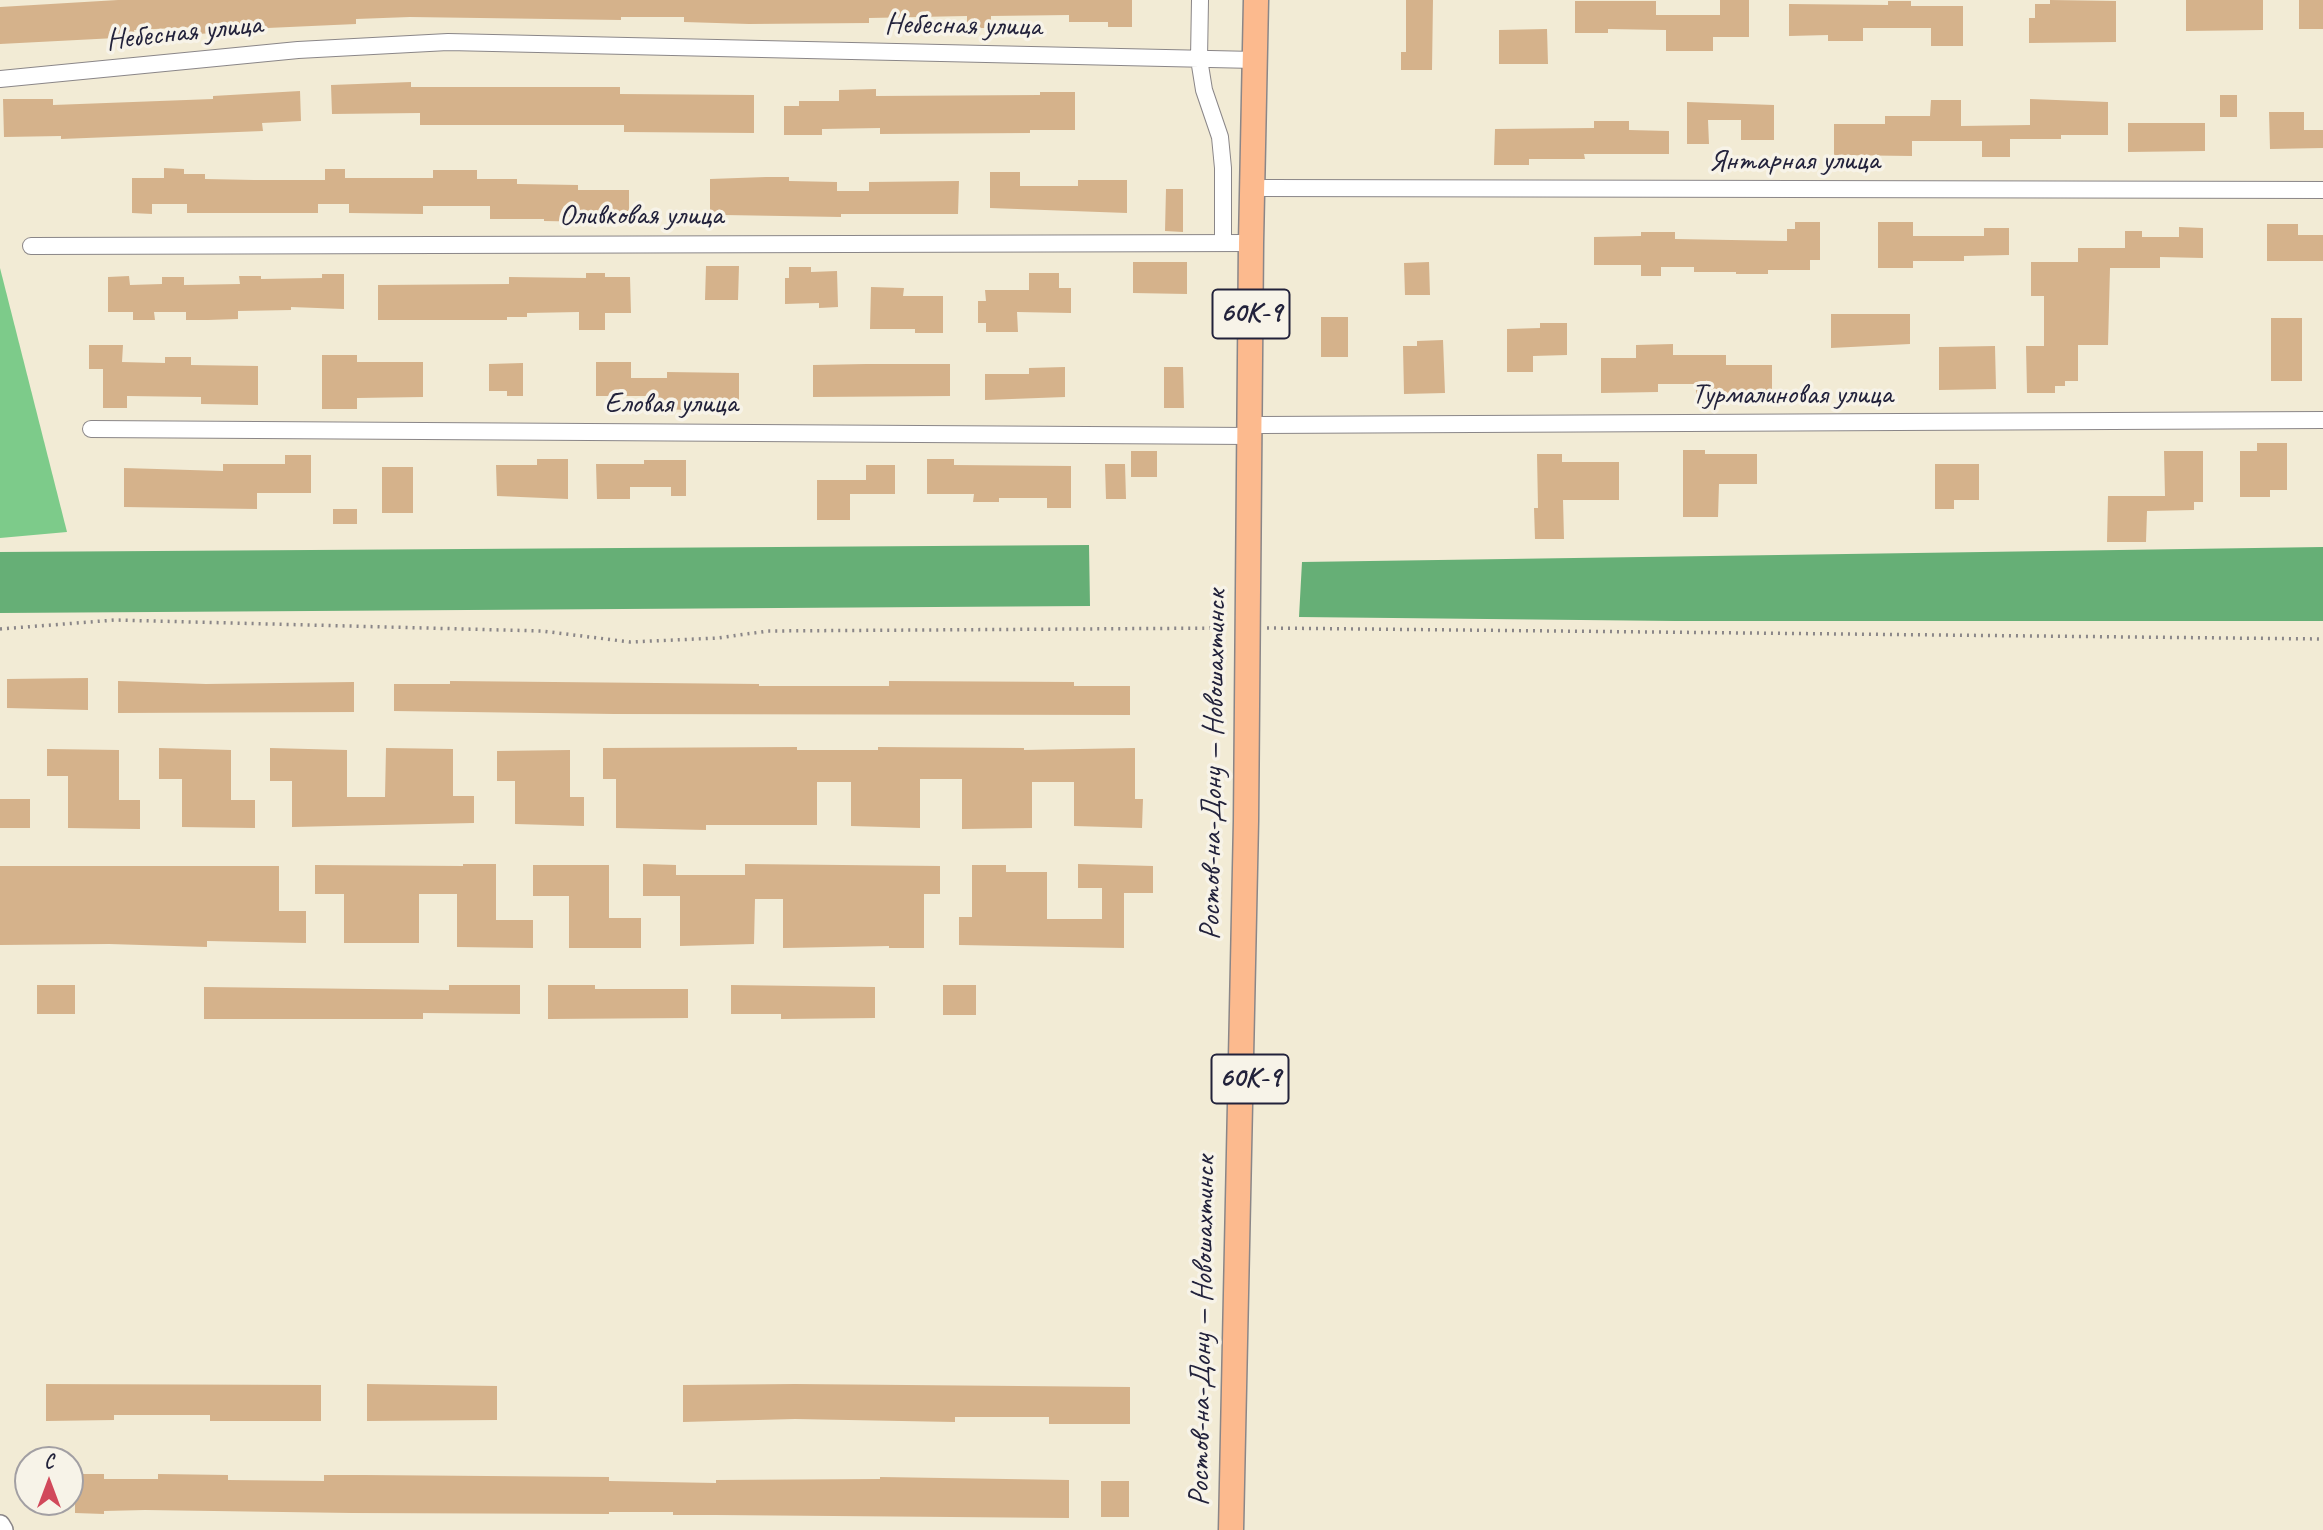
<!DOCTYPE html>
<html>
<head>
<meta charset="utf-8">
<style>
  body { margin:0 }
  #map { position:relative; width:2323px; height:1530px; overflow:hidden; background:#f2ebd5; font-family:Caveat,sans-serif }
  canvas { display:block }
  .north { position:absolute; left:14px; top:1446px; width:70px; height:70px; box-sizing:border-box; background:#f7f3e8; border:2px solid #a29fa3; border-radius:50%; rotate:0deg; font-size:19px; font-weight:700; line-height:28px; text-align:center; color:#22223b }
  .north::after { content:''; display:block; margin:auto; width:24px; height:32px; background:#d1495b; clip-path:polygon(50% 0,100% 100%,50% 72%,0 100%) }
</style>
</head>
<body>
<div id="map">
<canvas width="2323" height="1530"></canvas>
<div class="north">С</div>
</div>
<script>
const g = document.querySelector('canvas').getContext('2d');
g.lineJoin = 'round';
function fillPath(path, color) {
  g.fillStyle = color;
  g.fill(path, 'evenodd');
}
function shape(rows) {
  const path = new Path2D();
  for (const r of rows) {
    path.moveTo(r[0], r[1]);
    for (let i = 2; i < r.length; i += 2) path.lineTo(r[i], r[i + 1]);
  }
  return path;
}
function strokePath(path, color, width, dash) {
  g.strokeStyle = color;
  g.lineWidth = width;
  g.lineCap = dash ? 'butt' : 'round';
  g.setLineDash(dash || []);
  g.stroke(path);
}
function label(font, color, halo, rows, align = 'center') {
  g.font = font + ' Caveat,sans-serif';
  g.lineWidth = 7;
  g.setLineDash([]);
  g.textBaseline = 'middle';
  g.strokeStyle = halo;
  g.fillStyle = color;
  for (const [text, x, y, turn = 0] of rows) {
    g.save();
    g.translate(x, y);
    g.rotate((+turn || 0) * Math.PI / 180);
    g.textAlign = isNaN(turn) ? turn : align;
    if (halo) g.strokeText(text, 0, 0);
    g.fillText(text, 0, 0);
    g.restore();
  }
}
fillPath(shape([
  [0,268,67,532,0,538]
]), '#7dcb8a');
fillPath(shape([
  [1089,545,1090,606,0,613,0,552],
  [2323,547,2323,621,1675,621,1299,617,1302,562]
]), '#66af76');
fillPath(shape([
  [118,0,1132,0,1132,27,1108,27,1108,22,1069,22,1069,15,991,16,991,28,967,28,967,16,869,18,869,23,749,24,684,22,684,17,621,17,621,20,410,17,356,19,356,24,245,29,245,31,198,34,197,27,134,30,135,37,0,44,0,7],
  [1406,0,1433,0,1432,70,1401,70,1401,52,1406,52],
  [1720,0,1749,0,1749,37,1713,37,1713,51,1666,51,1666,30,1608,29,1608,33,1575,33,1575,1,1656,1,1656,15,1720,15],
  [2050,0,2116,1,2116,42,2029,43,2029,18,2035,18,2035,4,2050,4],
  [2186,0,2263,0,2263,30,2186,31],
  [2299,0,2323,0,2323,29,2299,29],
  [1888,1,1911,1,1911,6,1963,6,1963,46,1931,46,1931,28,1863,28,1863,41,1828,41,1828,35,1789,36,1789,4,1888,5],
  [1547,29,1548,64,1499,64,1499,30],
  [411,82,411,87,620,87,620,94,754,95,754,133,624,132,624,125,420,125,420,113,332,114,331,85],
  [876,89,876,96,1040,95,1040,92,1075,92,1075,130,1030,130,1030,133,880,134,880,128,822,129,822,135,784,135,784,106,799,106,799,101,839,101,839,90],
  [300,91,301,121,262,123,263,131,61,139,61,136,4,137,3,99,53,99,53,105,213,99,213,96],
  [2220,95,2237,95,2237,117,2220,117],
  [2030,99,2108,102,2108,135,2061,135,2061,139,2010,139,2010,157,1982,157,1982,141,1912,141,1912,156,1834,155,1834,124,1885,124,1885,116,1930,116,1931,100,1961,100,1961,126,2030,125],
  [1687,102,1774,105,1774,140,1741,140,1741,120,1708,120,1709,144,1687,144],
  [2269,112,2304,112,2304,130,2323,130,2323,148,2270,149],
  [1594,121,1629,121,1629,130,1669,131,1669,154,1584,154,1585,159,1529,159,1529,165,1494,165,1495,129,1594,128],
  [2128,123,2205,123,2205,151,2128,152],
  [164,168,184,169,184,174,205,174,205,179,254,180,325,180,325,169,345,169,345,178,433,178,433,170,477,170,477,179,517,179,517,184,578,185,578,190,629,190,629,220,617,220,617,224,597,224,597,222,544,221,544,219,490,219,490,206,423,206,423,214,349,213,349,204,318,204,318,213,187,213,187,204,152,204,152,214,132,213,132,178,164,178],
  [990,172,1020,172,1020,186,1078,186,1078,180,1127,180,1127,213,990,208],
  [766,177,789,177,789,181,837,182,837,191,869,191,869,182,959,181,958,214,841,214,841,217,724,215,724,212,710,212,710,179],
  [1166,189,1183,189,1183,232,1165,231],
  [1795,222,1820,222,1820,260,1810,260,1810,270,1768,270,1768,274,1736,274,1736,272,1694,272,1694,267,1661,267,1661,276,1641,276,1641,265,1594,265,1594,237,1641,236,1641,232,1675,232,1675,239,1787,241,1787,229,1795,229],
  [1878,222,1913,222,1913,236,1984,236,1984,228,2009,228,2009,255,1964,256,1964,261,1913,261,1913,268,1878,268],
  [2267,224,2298,224,2298,235,2323,235,2323,261,2267,261],
  [2179,227,2203,228,2203,258,2160,257,2160,268,2110,268,2108,345,2078,345,2078,381,2065,381,2065,386,2055,386,2055,393,2027,393,2026,346,2044,346,2044,296,2031,296,2031,262,2078,262,2078,248,2125,248,2125,231,2142,231,2142,237,2179,237],
  [1133,262,1187,262,1187,294,1133,293],
  [1429,262,1430,295,1405,295,1404,263],
  [706,266,739,266,738,300,705,300],
  [789,267,811,267,811,272,837,271,838,307,819,308,819,303,785,304,785,278,789,278],
  [586,273,605,273,605,277,630,277,631,313,605,313,605,330,579,330,579,312,527,313,527,317,507,317,507,320,378,320,378,285,509,284,509,277,586,278],
  [1029,273,1059,273,1059,288,1071,288,1071,313,1017,312,1018,332,986,332,986,323,978,323,978,301,986,301,985,290,1029,290],
  [322,274,344,274,344,309,291,307,291,310,238,311,238,319,208,320,186,320,186,312,154,312,155,320,133,320,133,312,108,312,108,277,129,276,130,285,162,284,162,277,184,277,184,285,240,284,239,276,261,276,261,279,322,278],
  [871,287,904,288,903,296,943,296,943,333,915,333,915,329,870,329],
  [1831,314,1910,314,1910,344,1831,348],
  [1321,317,1348,317,1348,357,1321,357],
  [2271,318,2302,318,2302,381,2271,381],
  [1540,323,1567,323,1567,355,1533,356,1533,372,1507,372,1507,329,1540,328],
  [1443,340,1445,393,1404,394,1403,346,1417,346,1417,341],
  [1673,344,1673,355,1726,355,1726,365,1772,365,1772,394,1696,394,1696,384,1658,384,1658,392,1601,393,1601,358,1636,358,1636,345],
  [89,345,123,345,122,362,165,363,165,357,191,357,191,365,258,366,258,405,201,404,201,397,127,396,127,408,103,408,103,369,89,369],
  [1995,346,1996,389,1939,390,1939,347],
  [322,355,357,355,357,362,423,362,423,397,357,398,357,409,322,409],
  [596,362,631,362,631,378,667,378,667,372,739,373,739,405,688,405,688,410,657,409,658,396,596,396],
  [523,363,523,396,507,396,507,391,489,391,489,364],
  [866,364,950,364,950,396,813,397,813,365],
  [1065,367,1065,397,985,400,985,374,1029,374,1029,368],
  [1164,367,1183,367,1184,408,1164,408],
  [2257,443,2287,443,2287,490,2270,490,2270,497,2240,497,2240,451,2257,451],
  [1683,450,1705,450,1705,454,1757,454,1757,484,1719,484,1718,517,1683,517],
  [1131,451,1157,451,1157,477,1131,477],
  [2164,451,2203,451,2203,502,2194,502,2194,510,2147,511,2146,542,2107,542,2108,496,2165,496],
  [1537,454,1562,454,1562,462,1619,462,1619,500,1563,500,1564,539,1535,539,1534,508,1538,508],
  [285,455,311,455,311,493,257,493,257,509,124,507,124,468,223,471,223,464,285,464],
  [537,459,568,459,568,499,497,496,496,465,537,465],
  [927,459,954,459,954,465,1071,466,1071,508,1047,508,1047,498,999,498,999,502,973,502,974,494,927,494],
  [644,460,686,460,686,496,671,496,671,487,630,487,630,499,597,499,596,464,644,464],
  [1105,464,1125,464,1126,499,1106,499],
  [1935,464,1979,464,1979,500,1954,500,1954,509,1935,509],
  [866,465,895,465,895,494,850,494,850,520,817,520,817,480,866,480],
  [382,467,413,467,413,513,382,513],
  [333,509,357,509,357,524,333,524],
  [88,678,88,710,7,708,7,679],
  [118,681,206,684,354,682,354,712,118,713],
  [450,681,759,684,759,686,889,686,889,681,1074,682,1074,686,1130,686,1130,715,614,714,394,711,394,684,450,684],
  [797,747,797,750,878,750,878,747,1024,748,1024,750,1135,748,1135,799,1143,799,1142,828,1074,826,1074,782,1032,782,1032,828,962,829,962,779,920,779,920,828,851,826,851,782,817,782,817,825,706,825,706,830,616,828,616,779,603,779,603,748],
  [159,748,231,750,231,800,255,800,255,828,182,827,182,779,159,779],
  [270,748,347,750,347,797,385,797,386,748,453,749,453,796,474,796,474,823,292,827,292,781,270,781],
  [47,749,119,750,119,800,140,800,140,829,68,828,68,776,47,776],
  [570,750,570,797,584,797,584,826,515,824,515,781,497,781,497,751],
  [0,799,30,799,30,828,0,828],
  [463,864,496,864,496,920,533,920,533,948,457,947,457,894,419,894,419,943,344,943,344,894,315,894,315,865,463,866],
  [643,864,676,865,676,875,745,875,745,864,940,866,940,894,924,894,924,948,889,948,889,946,783,948,783,899,755,899,754,944,680,946,680,896,643,896],
  [1078,864,1153,866,1153,893,1124,893,1124,948,959,945,959,917,972,917,972,865,1006,865,1006,872,1047,872,1047,919,1102,919,1102,888,1078,888],
  [533,865,609,865,609,918,641,918,641,948,569,948,569,896,533,896],
  [0,866,279,866,279,911,306,911,306,943,207,941,207,947,109,944,0,945],
  [37,985,75,985,75,1014,37,1014],
  [449,985,520,985,520,1014,423,1013,423,1019,204,1019,204,987,449,990],
  [548,985,595,985,595,989,688,989,688,1018,548,1019],
  [731,985,875,987,875,1018,781,1019,781,1014,731,1014],
  [943,985,976,985,976,1015,943,1015],
  [46,1384,321,1385,321,1421,210,1421,210,1415,114,1415,114,1420,46,1421],
  [367,1384,497,1386,497,1420,367,1421],
  [795,1384,1130,1387,1130,1424,1049,1424,1049,1417,955,1417,955,1422,795,1419,683,1422,683,1385],
  [75,1474,104,1474,104,1479,158,1479,158,1474,228,1475,228,1480,324,1481,324,1475,365,1475,609,1477,609,1481,716,1483,716,1480,880,1479,880,1477,1069,1480,1069,1518,716,1515,673,1515,673,1512,609,1512,609,1514,352,1513,145,1510,104,1511,104,1514,75,1513],
  [1101,1481,1129,1481,1129,1517,1101,1517]
]), '#d5b28b');
const minor = shape([
  [1200,0,1199,59,1204,90,1220,137,1223,168,1223,243],
  [0,79,298,50,448,42,1255,60],
  [1265,188,2323,190],
  [31,246,1251,243],
  [1261,425,2323,420],
  [91,429,1251,436]
]);
const tertiary = shape([
  [0,1525,3,1530]
]);
const primary = shape([
  [1231,1530,1246,821,1251,243,1256,0]
]);
strokePath(minor, '#8a8688', 18);
strokePath(tertiary, '#8a8688', 22);
strokePath(primary, '#8a8688', 27);
strokePath(shape([
  [1267,628,2323,639],
  [0,629,115,620,542,631,630,642,718,638,768,631,1228,628]
]), '#8a8688', 3.5, [2, 5]);
strokePath(minor, '#fff', 16);
strokePath(tertiary, '#fff', 19);
strokePath(primary, '#fcba8e', 24);
for (const [x, y, w] of [
  [1251,314,77],
  [1250,1079,77]
]) {
  const box = new Path2D();
  box.roundRect(x - w / 2, y - 24.5, w, 49, 5);
  g.fillStyle = '#f7f3e8';
  g.fill(box);
  strokePath(box, '#22223b', 2);
}
label('bold 28px', '#22223b', null, [
  ["60К-9",1251,314],
  ["60К-9",1250,1079]
]);
label('30px', '#22223b', '#f7f3e8', [
  ["Небесная улица",963,26,1],
  ["Небесная улица",184,33,-6],
  ["Янтарная улица",1794,161],
  ["Оливковая улица",641,216],
  ["Турмалиновая улица",1792,395],
  ["Еловая улица",671,404],
  ["Ростов-на-Дону — Новошахтинск",1214,765,-89],
  ["Ростов-на-Дону — Новошахтинск",1203,1331,-89]
]);
</script>
</body>
</html>
